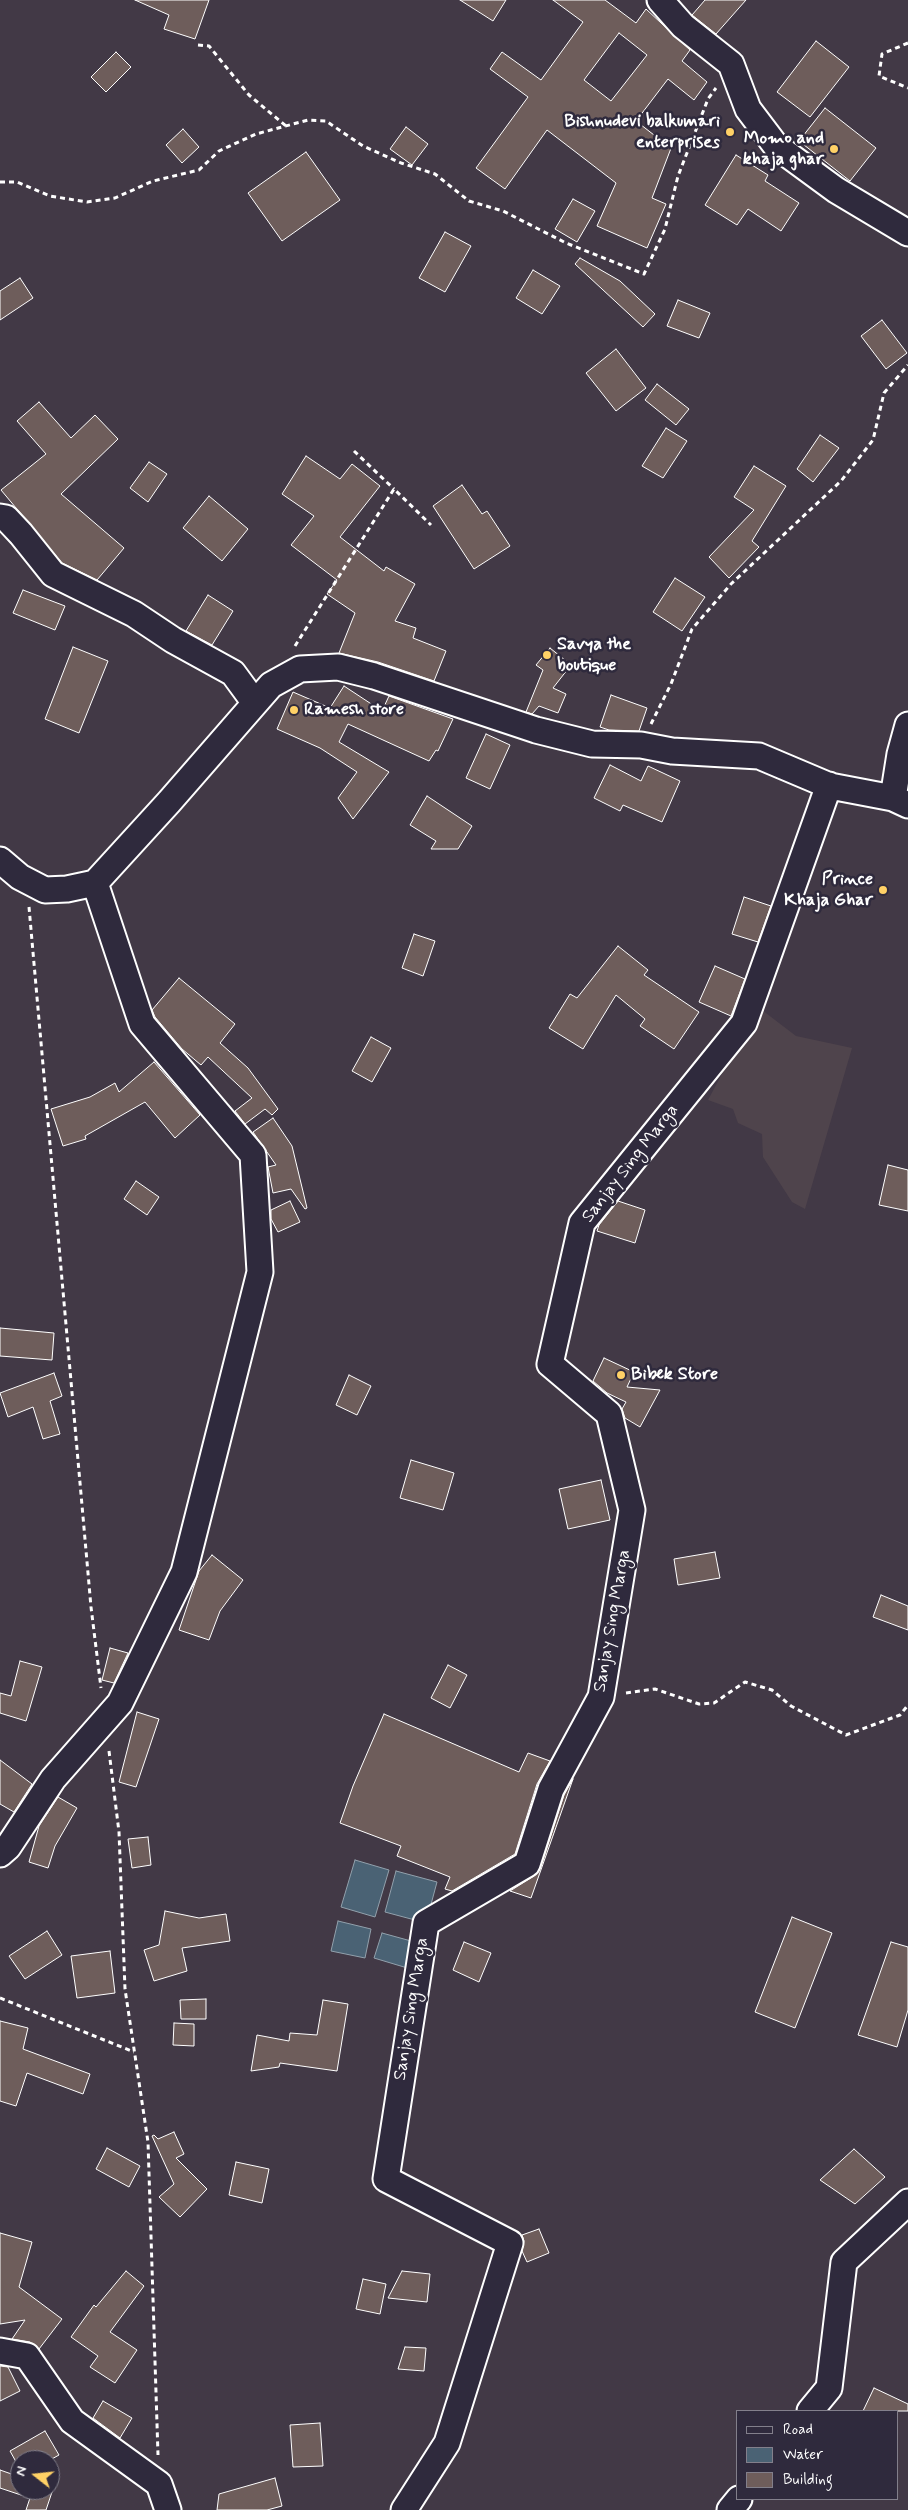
<!DOCTYPE html>
<html>
<head>
<meta charset="utf-8">
<style>
  body { margin:0 }
  #map { position:relative; width:908px; height:2510px; overflow:hidden; background:#423946; font-family:Mynerve,sans-serif }
  canvas { display:block }
  .legend { position:absolute; left:736px; top:2410px; width:162px; height:90px; box-sizing:border-box; background:#2f2a3d; border:1px solid #827f8b; margin:0; padding:6px 9px; list-style:none; font-size:15px; color:#fff }
  .legend li { display:flex; align-items:center; gap:10px; height:25px }
  .legend b { width:25px; border:1px solid #827f8b }
  .north { position:absolute; left:10px; top:2450px; width:50px; height:50px; box-sizing:border-box; background:#2f2a3d; border:1px solid #827f8b; border-radius:50%; rotate:286deg; font-size:14px; font-weight:700; line-height:20px; text-align:center; color:#fff }
  .north::after { content:''; display:block; margin:auto; width:18px; height:22px; background:#ffd166; clip-path:polygon(50% 0,100% 100%,50% 72%,0 100%) }
</style>
</head>
<body>
<div id="map">
<canvas width="908" height="2510"></canvas>
<ul class="legend">
<li><b style="height:6px;background:#2f2a3d"></b>Road</li>
<li><b style="height:14px;background:#4a6274"></b>Water</li>
<li><b style="height:14px;background:#6e5d5b"></b>Building</li>
</ul>
<div class="north">N</div>
</div>
<script>
const g = document.querySelector('canvas').getContext('2d');
g.lineJoin = 'round';
function fillPath(path, color) {
  g.fillStyle = color;
  g.fill(path, 'evenodd');
}
function shape(rows) {
  const path = new Path2D();
  for (const r of rows) {
    path.moveTo(r[0], r[1]);
    for (let i = 2; i < r.length; i += 2) path.lineTo(r[i], r[i + 1]);
  }
  return path;
}
function strokePath(path, color, width, dash) {
  g.strokeStyle = color;
  g.lineWidth = width;
  g.lineCap = dash ? 'butt' : 'round';
  g.setLineDash(dash || []);
  g.stroke(path);
}
function label(font, color, halo, rows, align = 'center') {
  g.font = font + ' Mynerve,sans-serif';
  g.lineWidth = 5;
  g.setLineDash([]);
  g.textBaseline = 'middle';
  g.strokeStyle = halo;
  g.fillStyle = color;
  for (const [text, x, y, turn = 0] of rows) {
    g.save();
    g.translate(x, y);
    g.rotate((+turn || 0) * Math.PI / 180);
    g.textAlign = isNaN(turn) ? turn : align;
    if (halo) g.strokeText(text, 0, 0);
    g.fillText(text, 0, 0);
    g.restore();
  }
}
fillPath(shape([
  [758,1007,796,1036,852,1048,805,1209,792,1202,763,1157,762,1134,738,1123,733,1109,708,1100]
]), '#4f444c');
const water = shape([
  [355,1860,389,1870,375,1917,341,1907,355,1860],
  [396,1871,437,1882,426,1923,385,1912,396,1871],
  [338,1921,371,1929,365,1958,331,1951,338,1921],
  [382,1933,422,1944,414,1970,374,1958,382,1933]
]);
fillPath(water, '#4a6274');
strokePath(water, '#92a1ac', 1);
const building = shape([
  [135,0,209,0,195,39,164,29,169,15,135,0],
  [460,0,506,0,493,21,460,0],
  [553,0,605,0,636,23,646,9,690,50,682,61,707,82,694,100,668,79,636,121,654,135,673,143,652,198,666,204,647,248,597,226,616,183,547,130,505,189,476,168,528,97,490,69,502,52,541,80,583,22,553,0],
  [619,33,647,55,611,101,584,80,619,33],
  [705,0,746,0,716,34,692,15,705,0],
  [816,41,849,67,810,117,777,92,816,41],
  [116,52,131,67,106,92,91,77,116,52],
  [825,108,876,148,850,181,799,141,825,108],
  [406,127,428,144,412,165,390,149,406,127],
  [183,129,199,147,182,163,166,145,183,129],
  [306,152,340,200,282,241,248,193,306,152],
  [736,155,768,175,765,181,799,203,781,231,748,209,737,225,705,205,736,155],
  [573,199,595,211,577,242,555,229,573,199],
  [445,232,471,246,445,292,419,278,445,232],
  [580,258,620,281,655,314,643,327,575,264,580,258],
  [533,270,560,286,542,314,516,298,533,270],
  [20,278,33,298,0,320,0,291,20,278],
  [678,300,710,313,699,338,667,326,678,300],
  [882,320,907,353,886,369,861,336,882,320],
  [616,349,646,388,616,411,586,373,616,349],
  [657,384,689,409,676,425,645,400,657,384],
  [39,402,71,438,95,415,118,439,61,494,124,548,97,580,62,563,1,490,46,454,17,421,39,402],
  [666,428,687,441,663,478,642,466,666,428],
  [820,435,839,448,813,482,797,469,820,435],
  [306,456,340,479,352,464,380,486,340,537,384,571,386,567,415,584,395,621,416,628,413,638,446,651,434,681,378,662,339,653,355,613,327,594,337,580,291,545,314,516,282,494,306,456],
  [149,462,167,474,148,502,130,488,149,462],
  [754,466,786,486,752,541,759,547,729,578,709,557,754,510,734,497,754,466],
  [462,485,482,514,487,511,510,546,474,569,433,506,462,485],
  [209,496,248,529,222,561,183,528,209,496],
  [675,578,705,597,682,631,653,612,675,578],
  [23,590,65,606,55,630,13,613,23,590],
  [208,595,233,611,212,645,186,631,208,595],
  [73,647,108,661,79,733,45,719,73,647],
  [550,648,571,665,553,688,566,694,558,713,539,706,532,714,526,712,543,670,536,665,550,648],
  [344,686,382,711,389,696,453,719,438,751,436,750,429,761,348,724,339,742,389,772,353,819,338,798,357,772,320,748,277,729,293,692,330,708,344,686],
  [611,695,647,708,639,731,609,730,600,727,611,695],
  [486,734,510,745,490,789,466,778,486,734],
  [610,765,641,781,648,766,680,781,662,822,623,805,620,811,594,798,610,765],
  [427,796,472,826,458,849,431,849,436,841,410,825,427,796],
  [744,897,771,906,758,942,732,934,744,897],
  [414,934,435,941,423,976,402,968,414,934],
  [618,946,648,970,644,975,699,1012,674,1049,640,1026,645,1019,616,995,583,1049,549,1028,570,994,577,998,618,946],
  [715,966,745,979,731,1016,699,1002,715,966],
  [179,978,235,1024,220,1043,248,1068,278,1109,272,1115,265,1109,245,1124,235,1111,252,1098,208,1057,201,1065,182,1049,155,1017,152,1010,179,978],
  [371,1037,391,1048,372,1082,352,1071,371,1037],
  [154,1062,200,1115,175,1138,145,1102,85,1136,86,1139,63,1146,51,1109,90,1097,115,1083,119,1092,154,1062],
  [273,1118,292,1146,307,1208,305,1209,291,1189,273,1193,268,1167,276,1165,253,1132,273,1118],
  [888,1165,908,1170,908,1211,879,1205,888,1165],
  [136,1181,159,1197,147,1215,124,1199,136,1181],
  [290,1201,300,1222,278,1232,271,1219,271,1210,290,1201],
  [618,1201,645,1210,635,1243,597,1231,599,1225,618,1201],
  [0,1328,54,1333,52,1360,0,1356,0,1328],
  [604,1358,634,1372,627,1387,660,1390,640,1427,625,1418,622,1409,626,1402,607,1393,593,1381,604,1358],
  [54,1373,62,1396,50,1401,60,1434,43,1439,33,1407,8,1417,0,1393,54,1373],
  [349,1375,371,1386,357,1415,336,1405,349,1375],
  [411,1460,454,1473,443,1510,400,1498,411,1460],
  [601,1480,610,1520,568,1529,559,1489,601,1480],
  [715,1552,720,1578,678,1585,674,1559,715,1552],
  [212,1555,243,1580,220,1611,209,1640,179,1630,199,1571,212,1555],
  [881,1595,908,1606,908,1630,873,1617,881,1595],
  [110,1648,128,1653,114,1683,102,1680,110,1648],
  [20,1661,42,1667,26,1721,0,1713,0,1693,11,1696,20,1661],
  [448,1665,467,1675,450,1708,431,1698,448,1665],
  [137,1712,159,1719,136,1787,119,1782,137,1712],
  [384,1714,519,1772,528,1753,550,1761,537,1784,515,1854,452,1891,445,1889,450,1877,397,1856,401,1846,340,1823,353,1786,384,1714],
  [0,1760,32,1784,14,1812,0,1804,0,1760],
  [573,1779,531,1898,510,1891,534,1876,540,1869,564,1795,573,1779],
  [58,1797,77,1808,55,1846,48,1868,29,1862,39,1826,58,1797],
  [148,1837,151,1865,132,1868,128,1839,148,1837],
  [165,1911,199,1918,226,1914,230,1941,182,1948,187,1971,154,1981,144,1950,159,1945,165,1911],
  [792,1917,832,1933,795,2028,755,2012,792,1917],
  [47,1931,62,1955,25,1979,9,1956,47,1931],
  [464,1942,491,1953,479,1982,453,1970,464,1942],
  [891,1942,908,1947,908,2010,897,2047,858,2035,891,1942],
  [110,1951,115,1993,77,1998,71,1956,110,1951],
  [206,1999,206,2019,181,2019,180,2000,206,1999],
  [323,2000,348,2004,337,2071,280,2063,279,2067,251,2071,257,2035,289,2041,290,2033,317,2035,323,2000],
  [0,2021,28,2028,23,2049,90,2074,83,2094,27,2073,16,2106,0,2101,0,2021],
  [174,2023,194,2024,194,2046,173,2045,174,2023],
  [174,2132,184,2154,176,2158,207,2189,180,2217,159,2197,174,2184,152,2136,154,2135,158,2139,174,2132],
  [107,2148,140,2166,129,2187,96,2169,107,2148],
  [854,2149,885,2177,855,2204,820,2180,854,2149],
  [236,2162,269,2169,262,2203,229,2195,236,2162],
  [539,2229,549,2253,527,2262,522,2251,524,2241,522,2235,539,2229],
  [0,2233,32,2242,19,2287,62,2319,39,2349,30,2342,12,2339,25,2320,0,2324,0,2233],
  [126,2271,144,2286,110,2332,137,2350,115,2383,90,2367,98,2356,71,2337,94,2305,96,2307,126,2271],
  [402,2271,430,2274,427,2302,388,2298,402,2271],
  [363,2279,386,2284,380,2314,356,2309,363,2279],
  [405,2347,426,2348,424,2371,398,2369,405,2347],
  [0,2366,8,2367,20,2391,0,2401,0,2366],
  [874,2388,908,2404,908,2411,863,2411,874,2388],
  [103,2401,132,2418,120,2438,93,2418,103,2401],
  [320,2423,323,2466,293,2467,290,2425,320,2423],
  [45,2431,59,2455,50,2460,20,2460,20,2469,10,2451,45,2431],
  [0,2470,20,2477,20,2490,53,2489,46,2510,26,2510,30,2498,0,2488,0,2470],
  [275,2478,282,2506,267,2510,217,2510,219,2494,275,2478]
]);
fillPath(building, '#6e5d5b');
strokePath(building, '#fff', 1);
const minor = shape([
  [660,0,683,26,731,64,748,109,776,146,836,190,908,233],
  [0,517,6,518,21,534,53,574,134,614,173,640,233,673,255,703],
  [908,725,900,754,893,798,908,805],
  [0,860,20,877,45,890,67,889,95,883,169,802,271,685,300,669,338,667,374,676,536,730,592,744,641,745,672,751,759,756,830,786,893,798],
  [0,1854,8,1847,53,1779,120,1703,184,1572,260,1272,253,1155,142,1024,95,883],
  [0,2351,27,2356,72,2421,159,2484,168,2510],
  [810,2411,829,2388,844,2262,908,2202],
  [404,2510,447,2443,510,2243,386,2179,426,1923,527,1864,551,1789,601,1697,632,1510,609,1414,550,1364,582,1223,744,1023,829,785],
  [730,2510,739,2499]
]);
strokePath(minor, '#fff', 29);
strokePath(shape([
  [908,43,882,54,879,76,908,88],
  [198,45,209,46,249,95,286,126],
  [0,182,17,182,50,196,87,202,115,198,153,181,199,170,219,151,256,134,308,120,326,121,363,146,401,163,435,174,469,201,503,211,566,243,644,274,665,229,678,176,708,99,716,88],
  [354,451,394,489],
  [295,646,394,489,431,525],
  [651,724,671,684,692,629,731,584,841,481,873,440,884,393,908,365],
  [29,907,91,1607,101,1688],
  [626,1693,655,1689,699,1704,714,1703,745,1682,772,1690,791,1706,846,1735,900,1715,908,1705],
  [109,1751,119,1832,125,1989,148,2142,158,2455],
  [0,1998,134,2052]
]), '#fff', 3, [5, 4]);
strokePath(minor, '#2f2a3d', 25);
for (const [x, y, r, color] of [
  [730,132,5,"#ffd166"],
  [834,149,5,"#ffd166"],
  [547,655,5,"#ffd166"],
  [294,710,5,"#ffd166"],
  [883,890,5,"#ffd166"],
  [621,1375,5,"#ffd166"]
]) {
  const dot = new Path2D();
  dot.arc(x, y, r, 0, 2 * Math.PI);
  g.fillStyle = color;
  g.fill(dot);
  strokePath(dot, '#2f2a3d', 2);
}
label('bold 18px', '#fff', '#2f2a3d', [
  ["Bishnudevi balkumari",720,122],
  ["enterprises",720,143],
  ["Momo and",824,139],
  ["khaja ghar",824,160],
  ["Savya the",557,645,"left"],
  ["boutique",557,666,"left"],
  ["Ramesh store",304,710,"left"],
  ["Prince",873,880],
  ["Khaja Ghar",873,901],
  ["Bibek Store",631,1375,"left"]
], 'right');
label('18px', '#fff', '#2f2a3d', [
  ["Sanjay Sing Marga",631,1164,-52],
  ["Sanjay Sing Marga",613,1621,-80],
  ["Sanjay Sing Marga",412,2009,-81]
]);
</script>
</body>
</html>
